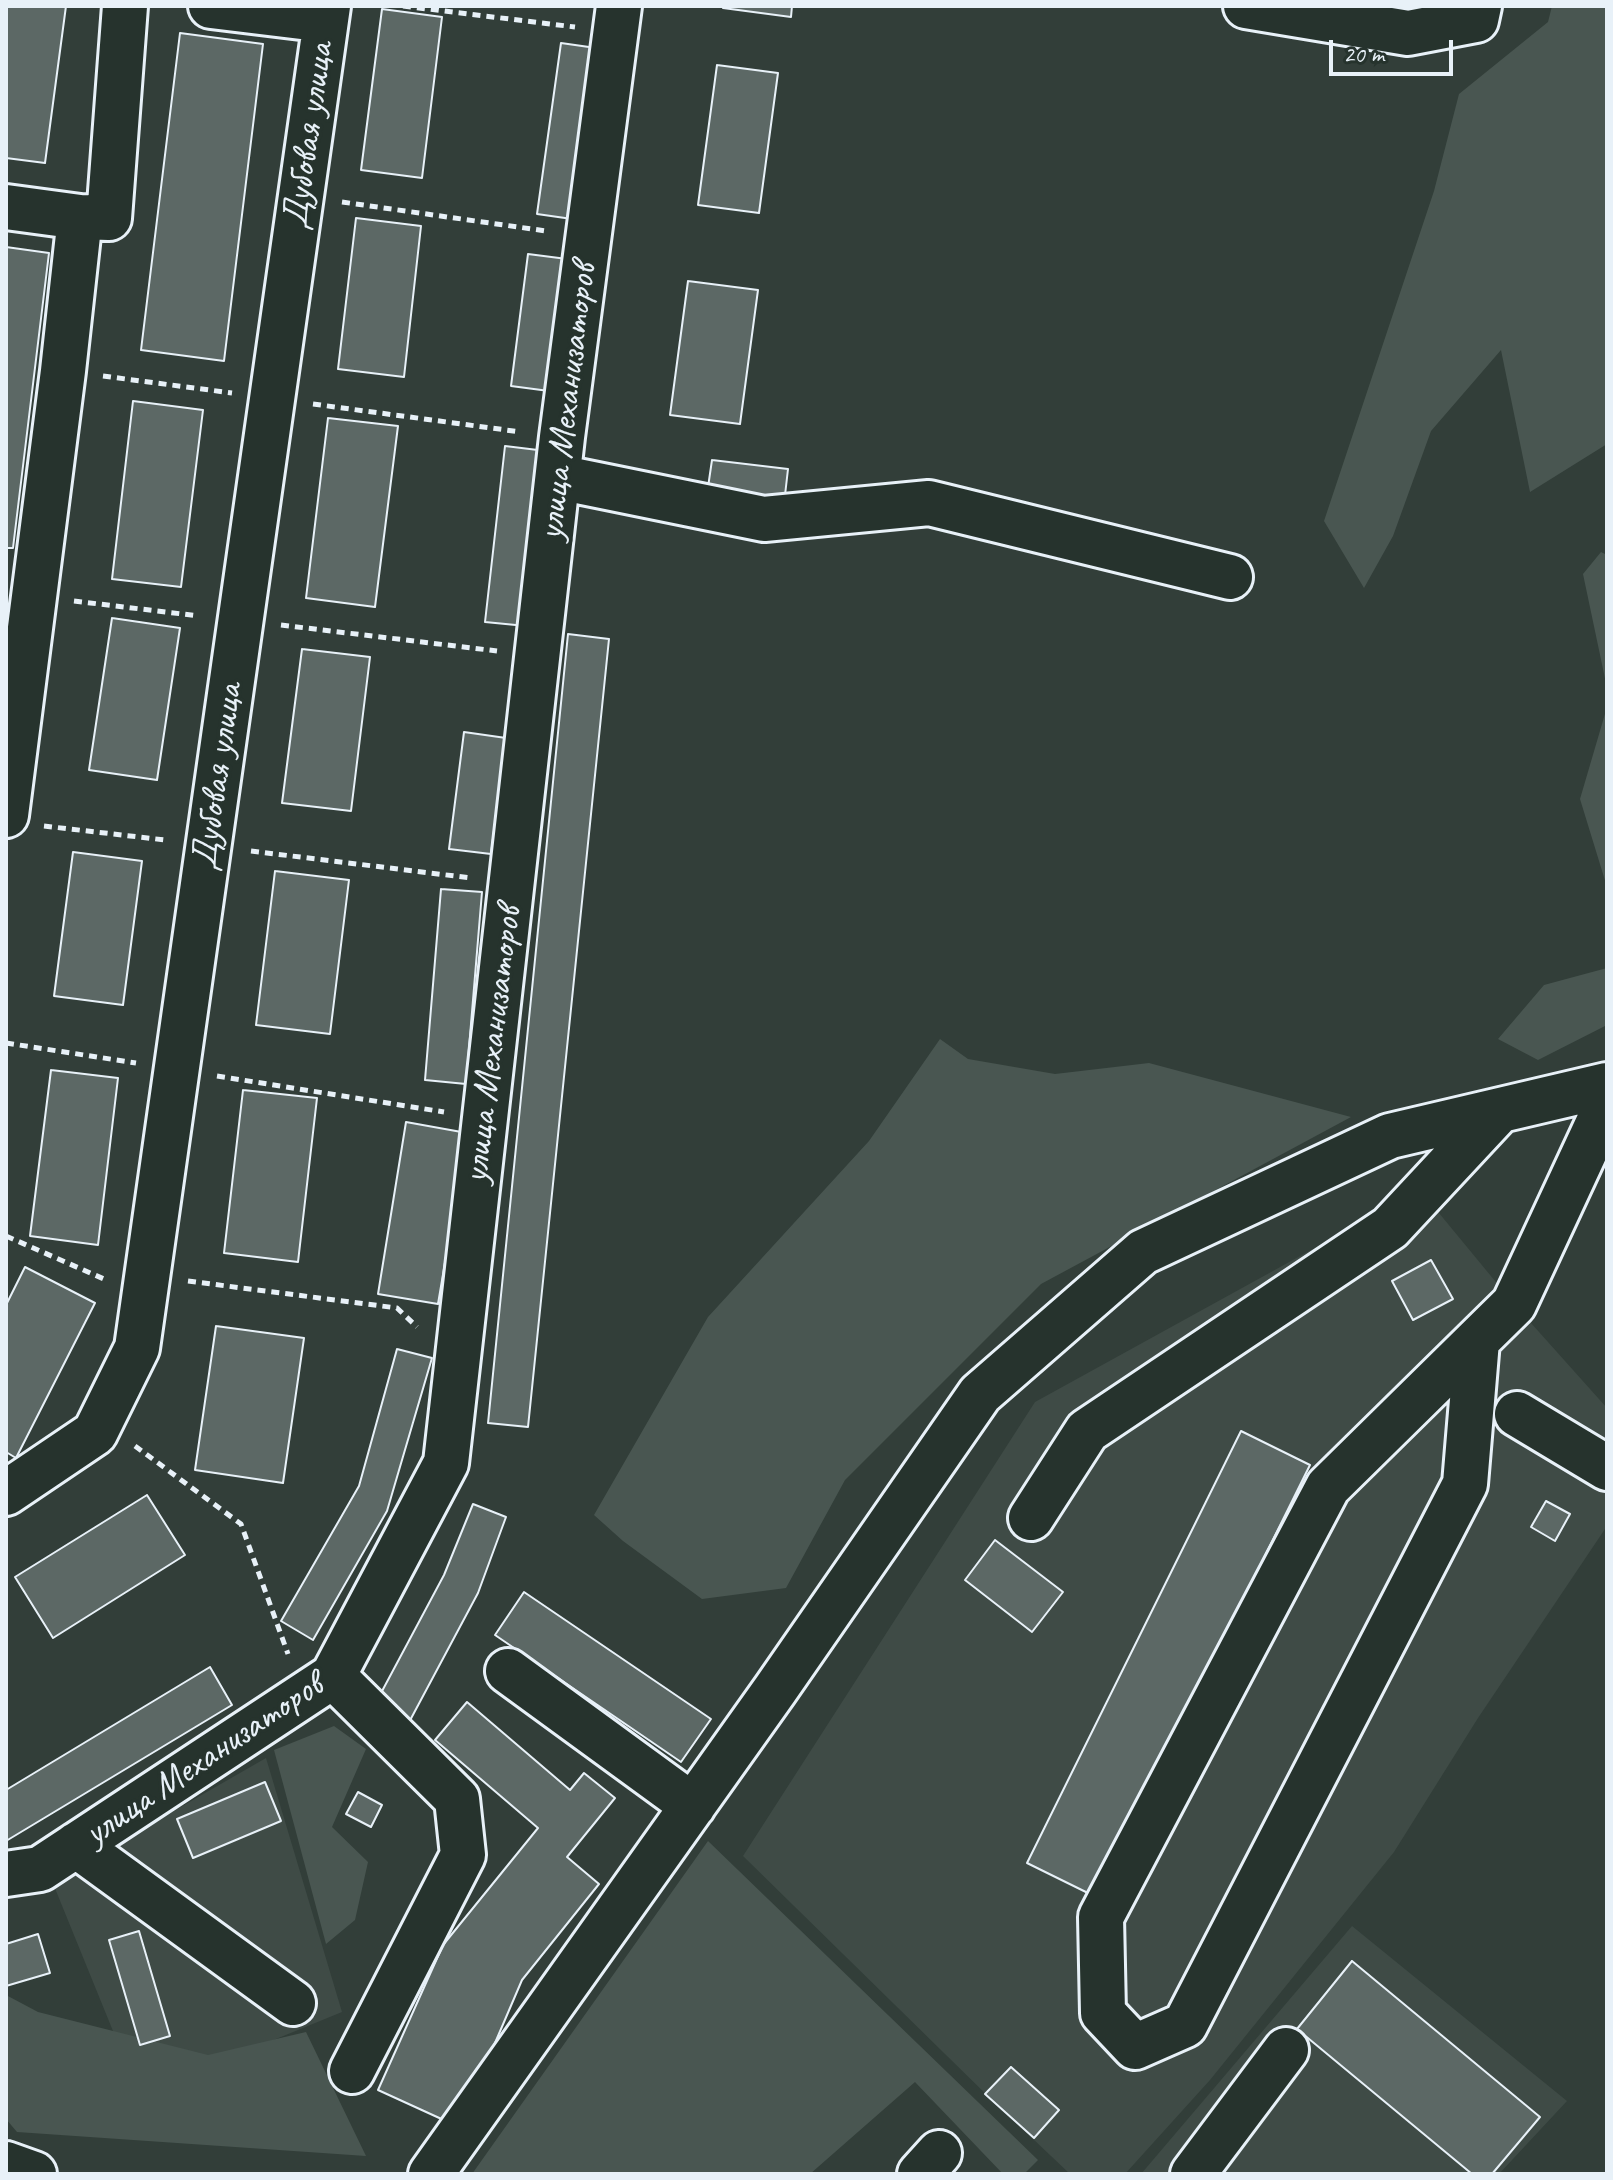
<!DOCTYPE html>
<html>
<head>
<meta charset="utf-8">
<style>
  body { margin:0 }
  #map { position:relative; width:1613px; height:2180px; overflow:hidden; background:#323e39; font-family:Caveat,sans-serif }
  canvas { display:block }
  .frame { position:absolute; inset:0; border:8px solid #e8f1f8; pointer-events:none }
  .scale { position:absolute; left:1329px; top:40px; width:124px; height:36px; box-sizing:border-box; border:4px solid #e8f1f8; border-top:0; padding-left:10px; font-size:24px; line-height:28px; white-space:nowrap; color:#e8f1f8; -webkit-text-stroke:6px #26332d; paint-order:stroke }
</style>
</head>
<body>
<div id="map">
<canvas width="1613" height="2180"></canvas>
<div class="frame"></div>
<div class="scale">20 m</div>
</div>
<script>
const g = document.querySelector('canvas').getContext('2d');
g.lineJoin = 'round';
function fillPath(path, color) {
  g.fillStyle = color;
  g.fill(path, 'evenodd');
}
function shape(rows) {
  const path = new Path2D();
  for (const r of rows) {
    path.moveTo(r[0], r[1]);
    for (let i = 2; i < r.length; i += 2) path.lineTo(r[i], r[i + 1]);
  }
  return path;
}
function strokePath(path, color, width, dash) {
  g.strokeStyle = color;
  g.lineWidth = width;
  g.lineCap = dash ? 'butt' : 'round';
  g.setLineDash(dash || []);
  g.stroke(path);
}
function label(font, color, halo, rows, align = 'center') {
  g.font = font + ' Caveat,sans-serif';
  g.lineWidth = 7;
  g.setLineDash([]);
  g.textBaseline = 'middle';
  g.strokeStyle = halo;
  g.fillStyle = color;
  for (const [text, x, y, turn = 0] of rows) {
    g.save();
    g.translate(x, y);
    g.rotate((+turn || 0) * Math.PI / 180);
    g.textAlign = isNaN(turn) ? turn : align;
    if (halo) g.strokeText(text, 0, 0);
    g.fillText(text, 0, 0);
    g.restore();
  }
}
fillPath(shape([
  [1420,1190,1514,1304,1607,1408,1607,1526,1478,1718,1394,1852,1210,2080,1125,2174,1070,2174,995,2103,743,1856,1035,1402],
  [266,1758,342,2012,139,2095,52,1881],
  [1352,1926,1567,2101,1499,2174,1141,2174]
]), '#3f4b46');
fillPath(shape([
  [1552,6,1607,6,1607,444,1530,492,1501,350,1431,431,1393,536,1364,588,1324,521,1434,191,1459,94,1548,22],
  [1601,552,1607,555,1607,688,1583,574],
  [1607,707,1607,887,1580,799],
  [1607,968,1607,1025,1538,1060,1498,1039,1544,985],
  [940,1039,968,1059,1055,1074,1149,1063,1351,1117,1041,1284,845,1480,786,1588,702,1599,623,1541,594,1515,708,1317,869,1141],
  [334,1726,366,1749,332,1827,368,1862,355,1920,326,1944,274,1750],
  [708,1841,1038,2160,1024,2174,1003,2174,915,2082,810,2174,472,2174],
  [6,1995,38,2012,208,2055,306,2032,366,2156,17,2132,6,2119]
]), '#495651');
const building = shape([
  [6,6,66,6,45,163,6,158,6,6],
  [723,6,792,6,791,17,723,8,723,6],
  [382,9,442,17,422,178,361,170,382,9],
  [180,33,263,44,224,361,141,350,180,33],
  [561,43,596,48,572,219,537,214,561,43],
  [717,65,778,73,759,213,698,205,717,65],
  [356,218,421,226,404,377,338,369,356,218],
  [6,247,49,253,13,548,6,548,6,247],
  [528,254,567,259,549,391,511,386,528,254],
  [688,281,758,290,740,424,670,415,688,281],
  [133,401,203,410,181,587,112,579,133,401],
  [328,418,398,426,375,607,306,598,328,418],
  [505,446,546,451,526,626,485,622,505,446],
  [712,460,788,469,784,504,707,494,712,460],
  [112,618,180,628,157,780,89,770,112,618],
  [568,634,609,639,528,1427,488,1423,568,634],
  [302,649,370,657,351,811,282,803,302,649],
  [464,732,506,738,491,854,449,849,464,732],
  [73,852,142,861,123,1005,54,996,73,852],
  [275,871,349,880,330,1034,256,1025,275,871],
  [441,889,482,892,466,1084,425,1080,441,889],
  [51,1070,118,1078,98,1245,30,1236,51,1070],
  [243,1090,317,1098,298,1262,224,1253,243,1090],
  [406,1122,467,1133,438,1304,378,1294,406,1122],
  [1431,1260,1453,1299,1413,1320,1392,1281,1431,1260],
  [25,1267,95,1303,16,1458,6,1452,6,1305,25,1267],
  [216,1326,304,1338,283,1483,195,1470,216,1326],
  [397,1349,432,1358,387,1511,313,1640,281,1621,359,1486,397,1349],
  [1241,1431,1310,1465,1096,1897,1027,1863,1241,1431],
  [147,1495,185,1555,53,1638,15,1577,147,1495],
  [1546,1501,1570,1514,1555,1541,1531,1527,1546,1501],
  [473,1504,506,1517,478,1593,407,1726,373,1708,444,1575,473,1504],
  [995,1540,1063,1592,1032,1632,965,1580,995,1540],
  [524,1592,711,1719,681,1762,495,1635,524,1592],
  [210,1667,232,1705,6,1841,6,1790,210,1667],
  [467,1702,570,1790,584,1773,615,1798,567,1857,599,1884,522,1980,459,2127,378,2090,443,1945,538,1828,435,1740,467,1702],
  [265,1782,281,1821,193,1858,177,1819,265,1782],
  [358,1792,382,1805,371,1827,346,1814,358,1792],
  [139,1931,170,2036,140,2045,109,1940,139,1931],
  [38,1934,50,1973,6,1986,6,1944,38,1934],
  [1352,1961,1540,2117,1492,2174,1472,2174,1297,2029,1352,1961],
  [1011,2067,1059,2110,1034,2138,985,2094,1011,2067]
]);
fillPath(building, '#5c6865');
strokePath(building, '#e8f1f8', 2);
const minor = shape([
  [211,6,326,20],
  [1246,6,1408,33,1476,20,1479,6],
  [6,207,80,217],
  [558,477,764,519,929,503,1230,577],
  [6,815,63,371,80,217,109,218,125,6],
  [1477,1341,1465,1484,1185,2025,1135,2047,1103,2013,1101,1917,1328,1487,1514,1304,1607,1104],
  [1517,1414,1607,1468],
  [6,1493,95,1433,137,1348,328,6],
  [1031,1518,1087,1431,1390,1228,1499,1111],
  [508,1671,693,1806],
  [333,1676,457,1799,463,1855,352,2071],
  [76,1845,293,2003],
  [6,1874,40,1869,333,1676,446,1463,562,437,619,6],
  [6,2164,34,2174],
  [431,2174,775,1690,980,1394,1143,1252,1390,1136,1607,1085],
  [920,2174,939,2153],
  [1193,2174,1286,2050]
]);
strokePath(minor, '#e8f1f8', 50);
strokePath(shape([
  [403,6,575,27],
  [342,202,546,231],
  [103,376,232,393],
  [313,404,521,432],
  [74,601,199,616],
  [281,625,497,651],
  [44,826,165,840],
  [251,851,471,878],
  [6,1043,136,1063],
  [217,1076,444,1112],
  [6,1236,104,1279],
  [188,1281,397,1308,417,1327],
  [135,1446,241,1524,288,1654]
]), '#e8f1f8', 5, [8, 6]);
strokePath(minor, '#26332d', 44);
label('38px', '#e8f1f8', '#26332d', [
  ["Дубовая улица",309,136,-82],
  ["улица Механизаторов",568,402,-83],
  ["Дубовая улица",218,777,-82],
  ["улица Механизаторов",493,1045,-83],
  ["улица Механизаторов",204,1760,-34]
]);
</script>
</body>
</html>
